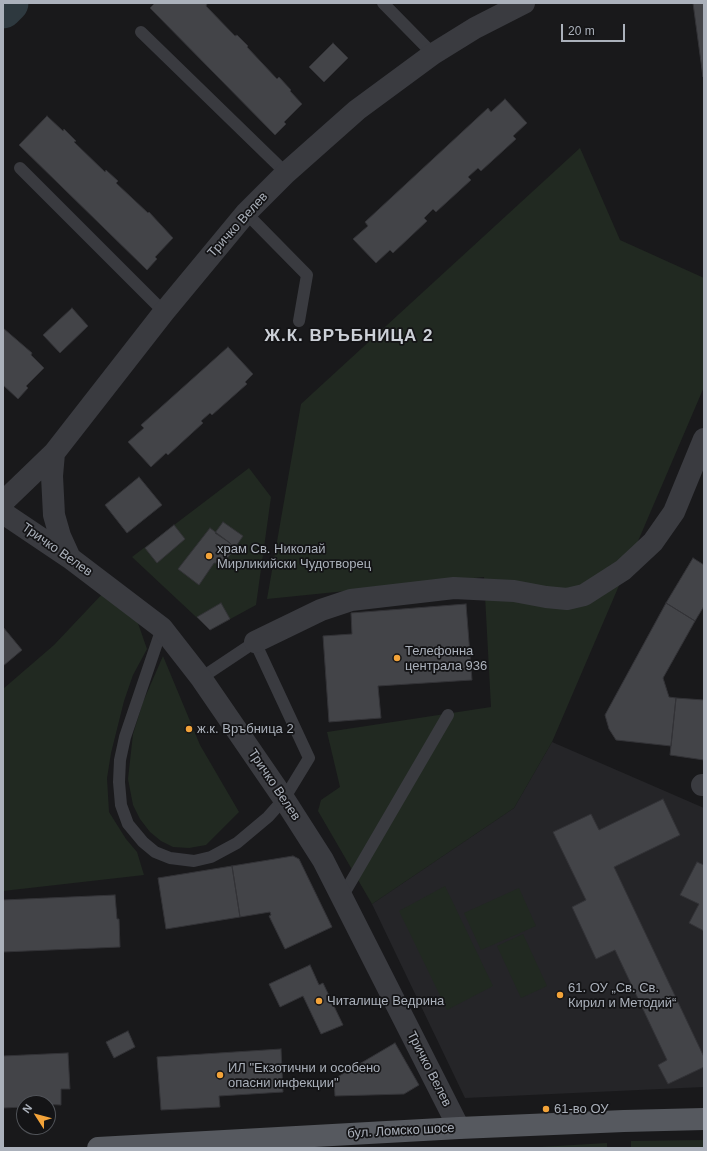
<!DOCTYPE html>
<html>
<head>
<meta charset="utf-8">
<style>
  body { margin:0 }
  #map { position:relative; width:707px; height:1151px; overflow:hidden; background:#19191b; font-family:Arial,sans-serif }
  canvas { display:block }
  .frame { position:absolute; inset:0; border:4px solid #abb1bb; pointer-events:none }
  .north { position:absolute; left:16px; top:1095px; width:40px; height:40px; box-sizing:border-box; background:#141416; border:1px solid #505358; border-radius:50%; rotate:306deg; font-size:11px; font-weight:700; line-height:16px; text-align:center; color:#abb1bb }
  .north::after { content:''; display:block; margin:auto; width:14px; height:18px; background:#f3a339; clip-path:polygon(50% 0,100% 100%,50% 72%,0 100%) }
  .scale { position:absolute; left:561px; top:24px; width:64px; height:18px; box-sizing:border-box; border:2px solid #abb1bb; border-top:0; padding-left:5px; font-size:12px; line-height:14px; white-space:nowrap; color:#abb1bb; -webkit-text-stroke:3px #141416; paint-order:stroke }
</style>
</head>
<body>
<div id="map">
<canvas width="707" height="1151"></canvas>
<div class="frame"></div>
<div class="north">N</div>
<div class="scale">20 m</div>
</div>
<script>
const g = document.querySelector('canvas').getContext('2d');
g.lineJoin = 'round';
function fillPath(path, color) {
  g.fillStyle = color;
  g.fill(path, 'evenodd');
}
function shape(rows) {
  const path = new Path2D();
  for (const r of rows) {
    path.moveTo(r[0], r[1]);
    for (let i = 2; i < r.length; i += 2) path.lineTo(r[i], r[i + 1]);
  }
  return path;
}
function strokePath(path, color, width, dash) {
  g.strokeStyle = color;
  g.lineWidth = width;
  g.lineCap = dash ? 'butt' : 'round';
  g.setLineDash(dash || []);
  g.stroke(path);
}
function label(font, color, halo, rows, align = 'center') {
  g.font = font + ' Arial,sans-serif';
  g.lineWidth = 3.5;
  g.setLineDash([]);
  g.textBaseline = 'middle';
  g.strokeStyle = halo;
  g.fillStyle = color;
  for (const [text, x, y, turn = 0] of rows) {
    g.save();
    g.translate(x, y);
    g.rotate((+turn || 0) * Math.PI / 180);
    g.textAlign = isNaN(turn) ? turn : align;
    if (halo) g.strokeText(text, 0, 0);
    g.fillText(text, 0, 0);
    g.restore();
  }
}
fillPath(shape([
  [552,742,704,808,704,1087,465,1098,372,904,514,808]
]), '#252528');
fillPath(shape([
  [580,148,620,240,704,278,704,387,552,742,514,808,372,904,318,811,321,800,340,787,327,732,491,707,484,577,267,599,301,404],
  [249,468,271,497,256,605,210,630,132,557],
  [105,591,132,606,147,649,133,675,124,701,111,753,107,778,109,812,126,839,137,852,144,875,3,891,3,689,54,645],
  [163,656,200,745,239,812,206,845,189,848,173,847,161,841,150,832,140,819,133,805,128,779,133,734,143,702],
  [445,886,493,986,447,1010,399,911],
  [519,888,536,926,481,950,464,913],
  [523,934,547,986,521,998,497,946],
  [704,1140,704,1148,631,1148,631,1141],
  [607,1143,607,1148,523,1148]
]), '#212921');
strokePath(shape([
  [3,9,9,3]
]), '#2e393f', 39);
const building = shape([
  [155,3,206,3,207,4,206,6,235,36,237,35,248,46,247,47,277,79,279,77,291,90,290,91,302,104,284,122,286,124,275,135,150,8,155,3],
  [693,3,704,3,703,77,693,3],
  [333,43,348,58,324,82,309,67,333,43],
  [505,99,527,123,513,136,516,139,481,171,478,168,468,177,471,180,436,212,433,209,424,218,427,221,393,253,390,250,376,263,353,239,368,226,365,222,488,108,491,112,505,99],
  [47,116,63,131,64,129,76,141,74,142,105,172,106,170,118,181,116,183,148,213,149,212,173,238,155,257,157,259,147,270,19,145,47,116],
  [72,308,88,326,60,353,43,335,72,308],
  [3,328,32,353,31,355,44,368,26,386,28,388,18,399,3,385,3,328],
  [228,347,253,374,245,382,247,384,212,415,210,413,201,421,203,423,168,455,166,453,151,467,128,442,144,428,141,425,228,347],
  [139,477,162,505,127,533,105,505,139,477],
  [223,522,243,536,234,549,230,543,215,533,223,522],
  [174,525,185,539,157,563,145,548,174,525],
  [210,528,230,543,234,549,224,563,214,563,199,585,178,569,210,528],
  [693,558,704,565,704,606,695,621,666,603,693,558],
  [221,603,230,619,210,630,197,617,221,603],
  [666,603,695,621,663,678,669,697,676,698,671,746,616,740,609,729,605,715,666,603],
  [466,604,472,680,378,686,381,718,329,722,323,636,352,634,351,613,466,604],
  [3,627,22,650,3,666,3,627],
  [676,698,704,700,704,760,670,755,676,698],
  [663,799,680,835,614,867,704,1057,704,1067,668,1084,658,1065,667,1060,615,950,596,959,572,907,586,900,553,832,591,814,599,830,663,799],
  [293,856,299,859,332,927,285,949,269,916,271,915,270,912,240,917,232,866,293,856],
  [697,862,704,865,704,931,689,923,699,904,680,895,697,862],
  [232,866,240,917,166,929,158,878,232,866],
  [115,895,117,919,119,919,120,947,3,952,3,900,115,895],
  [310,965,319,985,323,983,343,1025,321,1034,303,996,280,1007,269,984,310,965],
  [128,1031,135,1047,114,1058,106,1042,128,1031],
  [395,1043,419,1085,404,1094,335,1096,334,1079,395,1043],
  [281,1049,283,1092,219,1096,220,1107,161,1110,157,1057,281,1049],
  [68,1053,70,1089,61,1089,61,1105,24,1103,24,1107,3,1108,3,1056,68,1053]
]);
fillPath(building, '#434448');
strokePath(building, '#333337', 1);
strokePath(shape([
  [383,3,433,54],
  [141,32,286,173],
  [20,168,164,312],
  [246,213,307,275,299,321],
  [162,628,125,737,120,760,119,782,121,805,128,824,143,842,155,852,170,858,194,861,211,857,237,843,268,817,284,799,309,758,255,642,201,678],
  [342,897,448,715]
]), '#3a3b40', 12);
strokePath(shape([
  [54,453,52,476,54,515,60,536,70,558],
  [3,502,54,453,164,312,246,213,286,173,357,110,433,54,475,28,524,3],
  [3,513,70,558,162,628,201,678,284,799,323,860,459,1128],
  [255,642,321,610,351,600,454,588,514,591,546,597,567,599,584,595,623,570,653,542,674,512,704,439],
  [702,785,704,785]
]), '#3a3b40', 22);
strokePath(shape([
  [98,1148,459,1128,624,1121,704,1119]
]), '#56595f', 22);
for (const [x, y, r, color] of [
  [209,556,4,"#f3a339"],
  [397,658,4,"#f3a339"],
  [189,729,4,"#f3a339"],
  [560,995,4,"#f3a339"],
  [319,1001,4,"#f3a339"],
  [220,1075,4,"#f3a339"],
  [546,1109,4,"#f3a339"]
]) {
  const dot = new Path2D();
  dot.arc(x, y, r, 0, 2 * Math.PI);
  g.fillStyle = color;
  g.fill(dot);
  strokePath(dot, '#141416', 1.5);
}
label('13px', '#abb1bb', '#141416', [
  ["Тричко Велев",238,225,-48],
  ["Тричко Велев",57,550,35],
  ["Тричко Велев",274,785,56],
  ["Тричко Велев",429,1069,63],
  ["бул. Ломско шосе",401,1131,-3]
]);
label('13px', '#abb1bb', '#141416', [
  ["храм Св. Николай",217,549],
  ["Мирликийски Чудотворец",217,564],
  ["Телефонна",405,651],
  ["централа 936",405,666],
  ["ж.к. Връбница 2",197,729],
  ["61. ОУ „Св. Св.",568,988],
  ["Кирил и Методий“",568,1003],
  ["Читалище Ведрина",327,1001],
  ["ИЛ \"Екзотични и особено",228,1068],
  ["опасни инфекции\"",228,1083],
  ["61-во ОУ",554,1109]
], 'left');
g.letterSpacing = '1px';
label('bold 17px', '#ccd0d7', '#141416', [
  ["Ж.К. ВРЪБНИЦА 2",349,336]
]);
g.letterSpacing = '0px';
</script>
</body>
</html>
